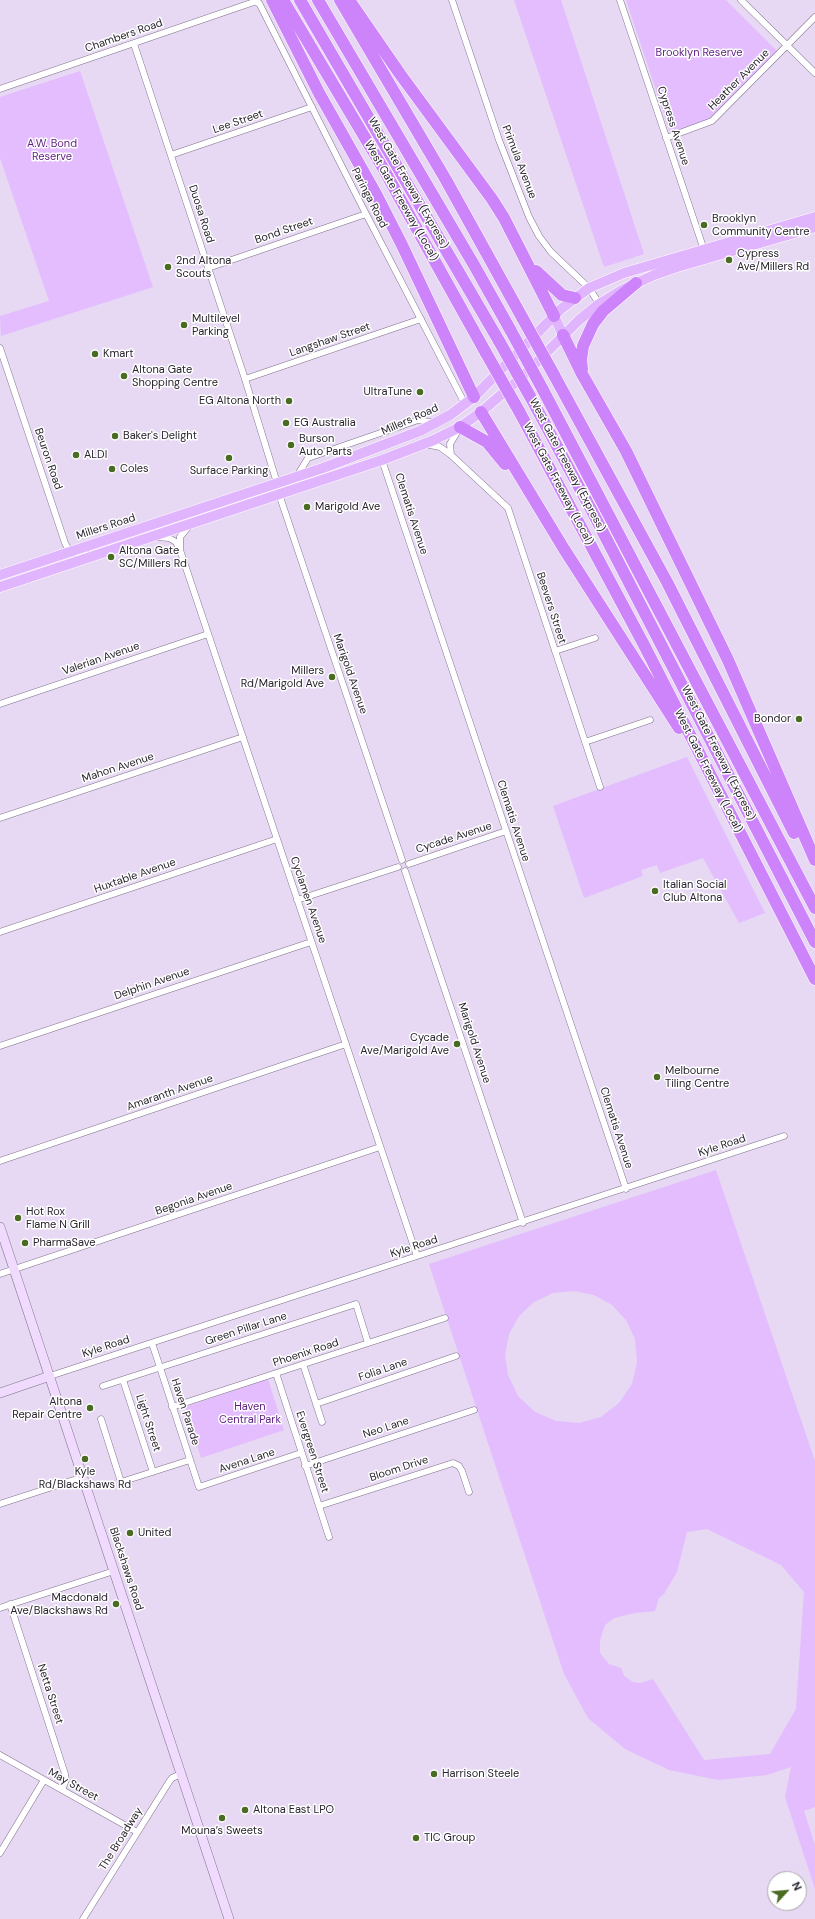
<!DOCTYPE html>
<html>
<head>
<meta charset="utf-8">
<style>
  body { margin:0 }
  #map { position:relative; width:815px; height:1919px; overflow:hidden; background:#e7d8f3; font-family:"DM Sans",sans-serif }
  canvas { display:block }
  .north { position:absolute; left:767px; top:1871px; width:40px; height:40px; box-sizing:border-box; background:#fff; border:1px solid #a9a7ab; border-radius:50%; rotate:64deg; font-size:11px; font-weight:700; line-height:16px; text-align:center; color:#29232d }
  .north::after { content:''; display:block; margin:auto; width:14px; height:18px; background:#496b22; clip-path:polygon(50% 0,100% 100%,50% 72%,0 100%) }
</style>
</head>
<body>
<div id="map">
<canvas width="815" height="1919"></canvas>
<div class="north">N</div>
</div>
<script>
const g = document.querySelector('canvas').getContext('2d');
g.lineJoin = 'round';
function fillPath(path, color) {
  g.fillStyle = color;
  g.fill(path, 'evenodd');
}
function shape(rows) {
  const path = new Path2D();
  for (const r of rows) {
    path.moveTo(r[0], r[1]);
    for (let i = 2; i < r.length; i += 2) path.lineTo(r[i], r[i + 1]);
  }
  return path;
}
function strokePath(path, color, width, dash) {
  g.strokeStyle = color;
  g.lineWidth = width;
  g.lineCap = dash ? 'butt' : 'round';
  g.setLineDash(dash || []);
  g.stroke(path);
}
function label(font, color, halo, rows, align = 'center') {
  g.font = font + ' "DM Sans",sans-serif';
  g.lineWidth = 3;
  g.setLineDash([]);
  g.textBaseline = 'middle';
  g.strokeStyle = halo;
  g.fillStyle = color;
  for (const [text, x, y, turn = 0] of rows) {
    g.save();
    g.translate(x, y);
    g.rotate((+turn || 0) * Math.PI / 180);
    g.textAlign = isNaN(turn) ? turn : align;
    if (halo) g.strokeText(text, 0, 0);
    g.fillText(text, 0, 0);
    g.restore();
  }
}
fillPath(shape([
  [514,0,561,0,644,254,604,267],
  [626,0,726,0,777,51,709,119,671,135],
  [80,71,153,287,1,336,0,316,49,301,0,158,0,97],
  [687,757,765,913,739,923,703,858,660,873,657,865,641,870,643,876,584,898,553,806],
  [716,1170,815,1461,815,1807,804,1811,815,1845,815,1889,785,1797,791,1767,767,1775,718,1780,669,1770,625,1749,588,1718,564,1674,429,1264],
  [574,1291,594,1295,612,1305,626,1320,635,1339,637,1362,632,1384,619,1403,601,1417,579,1423,556,1421,535,1412,518,1396,508,1375,505,1355,509,1334,519,1316,534,1302,553,1293],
  [707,1529,781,1565,804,1592,796,1709,770,1754,704,1760,653,1679,641,1683,633,1682,624,1676,621,1668,609,1664,600,1653,600,1640,605,1625,614,1618,635,1613,655,1611,659,1598,664,1594,677,1572,687,1532],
  [268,1379,284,1430,201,1458,185,1407]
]), '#e3bdfe');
const street = shape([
  [452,0,499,140,529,217,539,236,551,252,589,288,600,305],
  [620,0,705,253],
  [741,0,815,73],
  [134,44,245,379,277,483],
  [0,89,254,2,259,3,366,214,465,404],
  [666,138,712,121,815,17],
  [171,155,312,107],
  [208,268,366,214],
  [0,348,65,543,70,552,88,555],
  [245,379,421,319],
  [425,444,440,447,451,455,508,508,600,787],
  [451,455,450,444,459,429],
  [382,460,626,1189],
  [297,476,308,458,418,420,435,423],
  [279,494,402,860],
  [189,526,180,537,180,550,417,1256],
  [157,537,169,538,176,542,179,548],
  [555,651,595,638],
  [0,704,208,634],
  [585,742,650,720],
  [0,818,243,737],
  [409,864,506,831],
  [405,871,523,1223],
  [297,900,398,867],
  [0,932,277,839],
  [0,1046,311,942],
  [0,1161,346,1044],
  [0,1274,380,1147],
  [152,1343,199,1487,301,1453],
  [303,1364,322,1422],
  [276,1373,329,1537],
  [50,1376,784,1136],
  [123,1380,153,1472],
  [103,1386,356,1304,368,1343],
  [316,1404,456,1356],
  [172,1407,445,1318],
  [101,1419,121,1482,190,1460],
  [305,1466,474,1410],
  [0,1504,83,1477],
  [319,1506,453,1463,459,1466,462,1471,469,1492],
  [10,1604,65,1774,66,1780,62,1790],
  [0,1608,114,1571],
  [0,1755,137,1832],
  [0,1853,44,1780],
  [83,1919,169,1782,172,1778,181,1774]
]);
const secondary = shape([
  [0,1227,229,1919],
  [0,1393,50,1376]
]);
const primary = shape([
  [554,316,563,335],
  [0,575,323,468,420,431,450,415,474,397,561,309,589,288,624,273,815,217],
  [0,587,382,460,434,440,460,427,481,412,523,376,579,320,599,304,622,290,654,275,677,267,815,227]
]);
const highway = shape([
  [272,0,319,93,376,194,402,245,474,397],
  [283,0,383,168,486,353],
  [300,0,499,341],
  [318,0,474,265,511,331],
  [340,0,446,180,523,319],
  [349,0,400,74,492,199,504,218,554,316],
  [536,271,562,295,575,298],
  [563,335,582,374,626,451,728,660,815,860],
  [582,369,581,360,583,346,593,324,603,311,636,283],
  [554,375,667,582,794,833],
  [542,388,815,908],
  [531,398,592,511,815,942],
  [519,411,643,643,815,979],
  [481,412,564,549,679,728],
  [460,427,487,442,505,464]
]);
strokePath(street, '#7e7189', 7);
strokePath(secondary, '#7e7189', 10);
strokePath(primary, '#fff', 11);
strokePath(highway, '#fff', 13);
strokePath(street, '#fff', 6);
strokePath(secondary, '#f0dafe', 9);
strokePath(primary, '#e1b5fd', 10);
strokePath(highway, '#cd84fb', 12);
const highwayBridge = shape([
  [523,319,554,375],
  [511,331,542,388],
  [499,341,531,398],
  [486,353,519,411]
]);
strokePath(highwayBridge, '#fff', 13, []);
strokePath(highwayBridge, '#cd84fb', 12);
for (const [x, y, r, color] of [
  [704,225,4,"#496b22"],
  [729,260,4,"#496b22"],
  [168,267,4,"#496b22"],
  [184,325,4,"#496b22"],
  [95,354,4,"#496b22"],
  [124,376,4,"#496b22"],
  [420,392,4,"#496b22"],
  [289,401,4,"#496b22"],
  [286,423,4,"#496b22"],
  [115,436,4,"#496b22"],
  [291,445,4,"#496b22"],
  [76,455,4,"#496b22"],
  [229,458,4,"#496b22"],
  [112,469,4,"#496b22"],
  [307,507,4,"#496b22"],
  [111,557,4,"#496b22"],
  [332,677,4,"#496b22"],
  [799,719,4,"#496b22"],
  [655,891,4,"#496b22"],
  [457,1044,4,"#496b22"],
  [657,1077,4,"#496b22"],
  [18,1218,4,"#496b22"],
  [25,1243,4,"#496b22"],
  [90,1408,4,"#496b22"],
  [85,1459,4,"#496b22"],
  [130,1533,4,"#496b22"],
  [116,1604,4,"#496b22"],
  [434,1774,4,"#496b22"],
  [245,1810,4,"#496b22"],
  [222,1818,4,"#496b22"],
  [416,1838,4,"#496b22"]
]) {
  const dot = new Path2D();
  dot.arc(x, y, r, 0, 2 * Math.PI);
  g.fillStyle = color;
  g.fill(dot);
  strokePath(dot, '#fff', 1.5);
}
label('11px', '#29232d', '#fff', [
  ["Chambers Road",124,36,-19],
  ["Heather Avenue",739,80,-45],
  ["Lee Street",238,122,-19],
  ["Cypress Avenue",673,126,72],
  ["Primula Avenue",519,162,69],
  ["West Gate Freeway (Express)",408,183,60],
  ["Paringa Road",369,198,63],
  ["West Gate Freeway (Local)",401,201,60],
  ["Duosa Road",201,214,72],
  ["Bond Street",284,231,-19],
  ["Langshaw Street",330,340,-19],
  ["Millers Road",410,420,-24],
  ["Beuron Road",48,459,71],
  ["West Gate Freeway (Express)",567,465,62],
  ["West Gate Freeway (Local)",558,484,62],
  ["Clematis Avenue",411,514,72],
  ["Millers Road",106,527,-18],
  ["Beevers Street",551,608,72],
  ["Valerian Avenue",101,659,-19],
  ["Marigold Avenue",350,674,71],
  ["West Gate Freeway (Express)",718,753,63],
  ["Mahon Avenue",118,768,-18],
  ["West Gate Freeway (Local)",708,771,63],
  ["Clematis Avenue",513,821,72],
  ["Cycade Avenue",454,838,-18],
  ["Huxtable Avenue",135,876,-19],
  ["Cyclamen Avenue",308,900,71],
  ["Delphin Avenue",152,984,-19],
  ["Marigold Avenue",474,1043,72],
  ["Amaranth Avenue",170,1093,-19],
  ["Clematis Avenue",616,1128,72],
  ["Kyle Road",722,1146,-18],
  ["Begonia Avenue",194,1199,-19],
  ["Kyle Road",414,1247,-18],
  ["Green Pillar Lane",246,1329,-18],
  ["Kyle Road",106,1347,-18],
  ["Phoenix Road",306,1353,-18],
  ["Folia Lane",383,1370,-19],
  ["Haven Parade",185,1412,72],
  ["Light Street",148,1423,72],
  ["Neo Lane",386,1428,-18],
  ["Evergreen Street",312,1452,72],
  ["Avena Lane",247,1461,-18],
  ["Bloom Drive",399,1469,-18],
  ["Blackshaws Road",126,1569,72],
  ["Netta Street",50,1694,72],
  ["May Street",73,1785,29],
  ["The Broadway",121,1839,-58]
]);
label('11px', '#5e1d80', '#fff', [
  ["Brooklyn Reserve",699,53],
  ["A.W. Bond",52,144],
  ["Reserve",52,157],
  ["Haven",250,1407],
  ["Central Park",250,1420]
]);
label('11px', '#29232d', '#fff', [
  ["Brooklyn",712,219],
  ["Community Centre",712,232],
  ["Cypress",737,254],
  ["Ave/Millers Rd",737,267],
  ["2nd Altona",176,261],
  ["Scouts",176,274],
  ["Multilevel",192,319],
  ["Parking",192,332],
  ["Kmart",103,354],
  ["Altona Gate",132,370],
  ["Shopping Centre",132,383],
  ["UltraTune",412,392,"right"],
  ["EG Altona North",281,401,"right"],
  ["EG Australia",294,423],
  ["Baker's Delight",123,436],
  ["Burson",299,439],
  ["Auto Parts",299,452],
  ["ALDI",84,455],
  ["Coles",120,469],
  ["Surface Parking",229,471,"center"],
  ["Marigold Ave",315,507],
  ["Altona Gate",119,551],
  ["SC/Millers Rd",119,564],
  ["Millers",324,671,"right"],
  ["Rd/Marigold Ave",324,684,"right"],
  ["Bondor",791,719,"right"],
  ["Italian Social",663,885],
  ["Club Altona",663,898],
  ["Cycade",449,1038,"right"],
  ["Ave/Marigold Ave",449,1051,"right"],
  ["Melbourne",665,1071],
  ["Tiling Centre",665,1084],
  ["Hot Rox",26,1212],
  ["Flame N Grill",26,1225],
  ["PharmaSave",33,1243],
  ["Altona",82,1402,"right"],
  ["Repair Centre",82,1415,"right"],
  ["Kyle",85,1472,"center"],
  ["Rd/Blackshaws Rd",85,1485,"center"],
  ["United",138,1533],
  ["Macdonald",108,1598,"right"],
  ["Ave/Blackshaws Rd",108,1611,"right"],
  ["Harrison Steele",442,1774],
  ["Altona East LPO",253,1810],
  ["Mouna’s Sweets",222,1831,"center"],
  ["TIC Group",424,1838]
], 'left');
</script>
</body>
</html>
